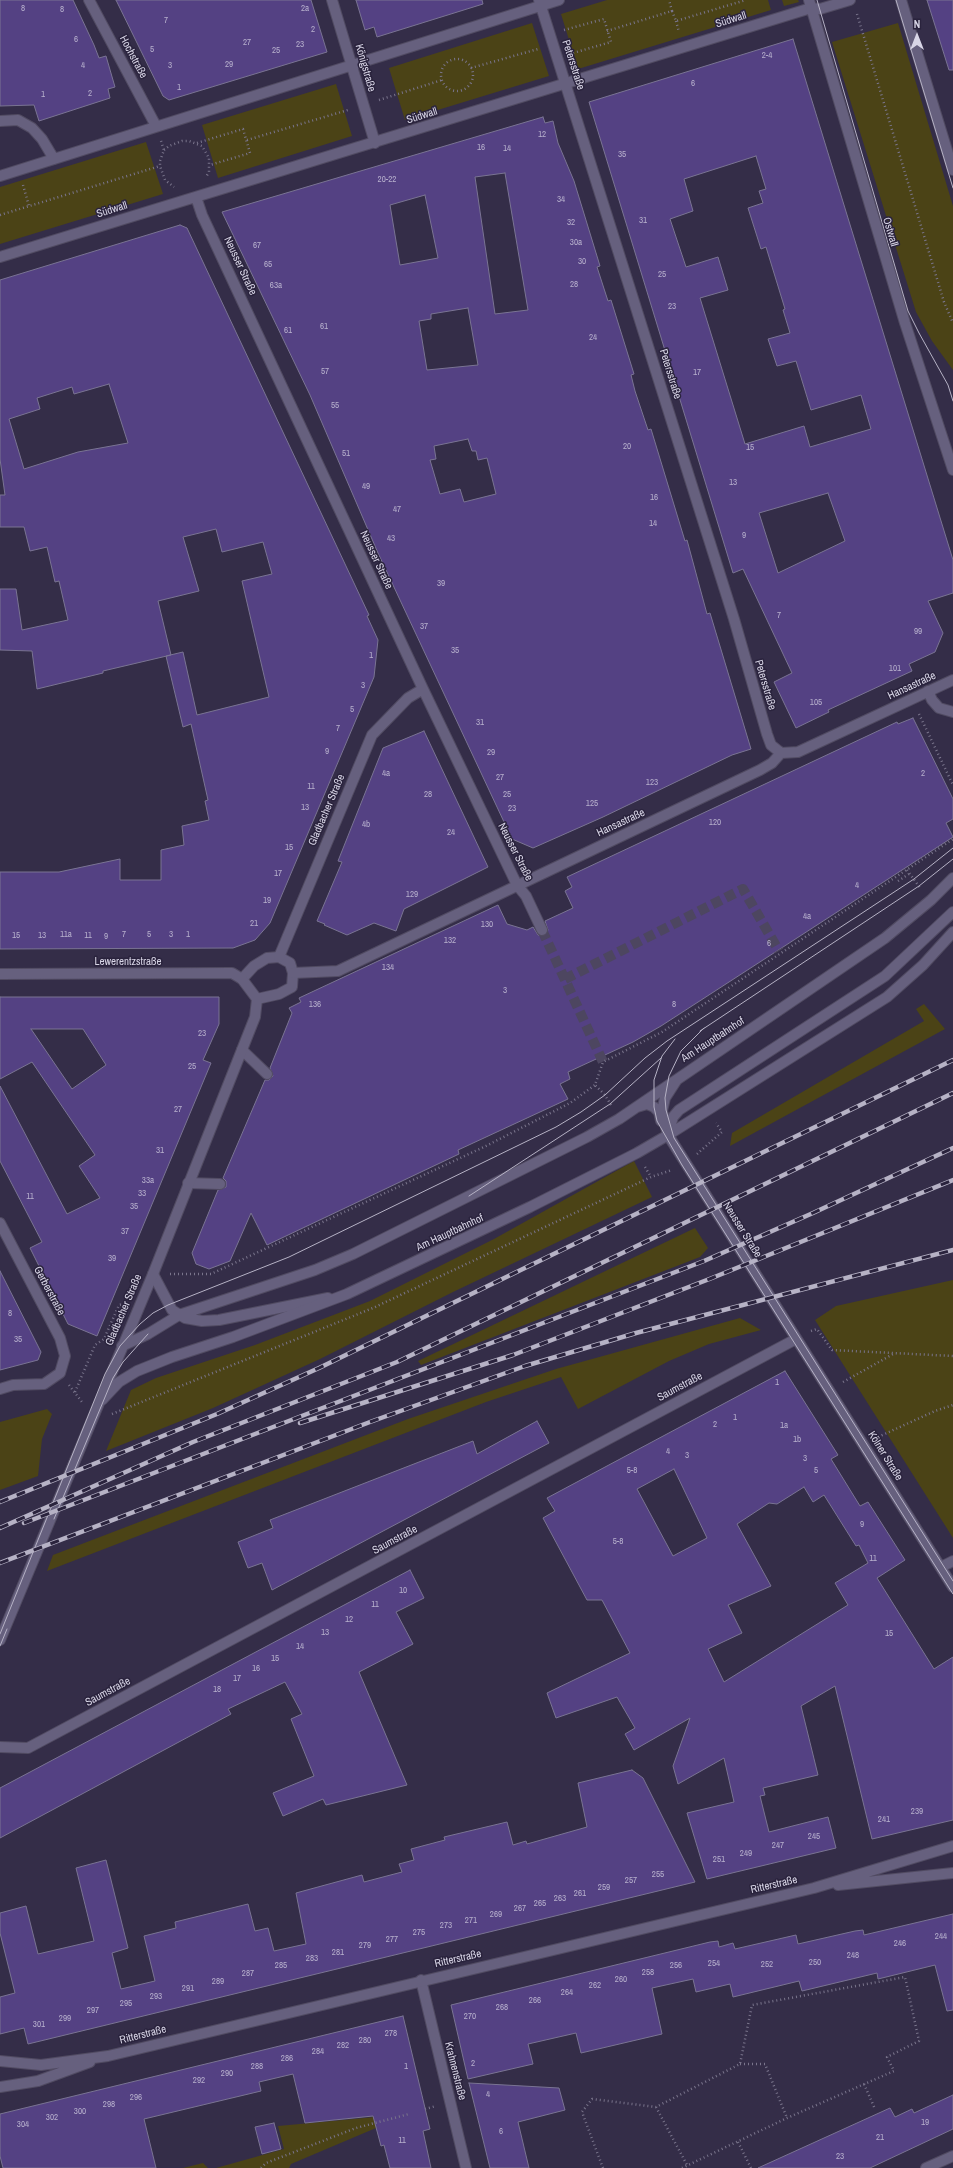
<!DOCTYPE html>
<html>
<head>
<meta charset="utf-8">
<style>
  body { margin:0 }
  #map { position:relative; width:953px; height:2168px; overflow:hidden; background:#342d48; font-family:"Archivo Narrow",sans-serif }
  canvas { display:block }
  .north { position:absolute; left:897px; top:16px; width:40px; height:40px; -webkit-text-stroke:3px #2a233d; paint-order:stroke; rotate:0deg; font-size:11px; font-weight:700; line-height:16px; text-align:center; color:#d8d5e6 }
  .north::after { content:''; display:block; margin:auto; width:14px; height:18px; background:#d8d5e6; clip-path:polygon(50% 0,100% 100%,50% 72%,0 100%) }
</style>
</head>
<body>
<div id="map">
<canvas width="953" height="2168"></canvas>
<div class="north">N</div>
</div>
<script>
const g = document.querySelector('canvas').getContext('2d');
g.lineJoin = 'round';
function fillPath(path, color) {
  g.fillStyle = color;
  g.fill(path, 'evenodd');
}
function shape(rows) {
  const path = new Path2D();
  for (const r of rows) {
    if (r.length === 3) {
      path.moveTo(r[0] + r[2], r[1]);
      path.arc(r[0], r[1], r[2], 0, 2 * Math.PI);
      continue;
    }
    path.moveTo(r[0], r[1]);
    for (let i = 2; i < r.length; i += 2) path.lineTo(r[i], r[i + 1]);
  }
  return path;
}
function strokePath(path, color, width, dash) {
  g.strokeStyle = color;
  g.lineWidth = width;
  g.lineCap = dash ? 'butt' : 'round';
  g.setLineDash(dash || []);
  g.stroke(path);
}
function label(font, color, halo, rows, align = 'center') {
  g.font = font + ' "Archivo Narrow",sans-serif';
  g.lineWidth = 3;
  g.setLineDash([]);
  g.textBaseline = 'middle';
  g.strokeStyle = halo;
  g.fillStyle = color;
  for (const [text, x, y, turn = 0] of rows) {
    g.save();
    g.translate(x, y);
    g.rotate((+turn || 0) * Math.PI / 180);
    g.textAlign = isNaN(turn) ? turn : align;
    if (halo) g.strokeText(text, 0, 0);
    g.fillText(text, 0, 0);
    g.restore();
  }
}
fillPath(shape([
  [607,0,768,0,771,10,578,69,561,14],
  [782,0,798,0,799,2,784,6],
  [532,23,549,76,405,120,389,68],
  [898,23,953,206,953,370,932,341,916,312,832,42],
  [336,84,352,136,218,178,202,125],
  [146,142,163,194,0,244,0,187],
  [924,1004,945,1029,730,1146,732,1133,924,1021,916,1009],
  [634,1161,652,1197,453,1292,320,1359,213,1408,106,1451,131,1390,156,1378,255,1345,370,1301,494,1239],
  [695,1228,708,1248,700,1257,421,1365,418,1361],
  [953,1280,953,1538,815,1320,836,1306],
  [740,1318,761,1330,709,1344,669,1361,578,1409,561,1377,486,1402,47,1571,53,1555,408,1419,556,1369],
  [47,1409,52,1414,42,1439,38,1476,0,1490,0,1422],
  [376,2117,410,2119,376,2128,291,2164,289,2168,216,2168,284,2149,278,2126],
  [203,2163,208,2168,183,2168]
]), '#4b4316');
const building = shape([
  [0,0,73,0,94,45,99,58,106,56,115,87,108,89,110,98,39,121,34,105,0,106,0,0],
  [116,0,311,0,327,52,169,100,163,96,116,0],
  [356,0,482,0,483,4,377,37,374,27,365,30,356,0],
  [927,0,953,0,953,70,949,70,927,0],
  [793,39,953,560,953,593,928,601,943,633,935,652,909,664,912,671,828,710,829,712,796,728,774,682,792,673,743,569,733,573,589,102,793,39],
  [756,156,766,189,759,191,763,203,748,208,761,249,766,247,785,309,783,310,790,333,768,339,777,366,796,361,811,410,861,395,871,429,810,447,804,426,745,444,700,298,728,290,718,257,686,267,670,219,693,211,684,179,756,156],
  [828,493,845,541,778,573,759,513,828,493],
  [543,117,545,123,553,121,558,143,574,181,600,266,597,267,608,301,611,300,634,374,631,375,635,391,648,430,651,429,685,541,687,540,707,614,710,613,751,749,732,755,603,817,533,848,512,839,378,553,310,395,222,212,543,117],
  [505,173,528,310,495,314,475,177,505,173],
  [425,195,438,258,400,265,390,205,425,195],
  [468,308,478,365,427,370,419,321,431,319,431,314,468,308],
  [468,439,472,451,476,451,478,460,487,458,496,494,464,502,460,489,440,494,430,460,436,459,434,446,468,439],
  [180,225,187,228,369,615,367,616,378,640,374,677,270,923,255,940,233,948,0,949,0,872,59,872,120,859,120,880,161,880,161,850,184,845,182,826,209,820,205,801,208,800,191,724,183,727,166,656,183,652,197,715,269,697,242,581,272,574,263,542,222,552,216,529,183,537,199,591,158,601,171,655,103,671,103,673,37,689,32,651,0,650,0,589,16,589,22,630,68,620,59,581,55,582,47,547,30,551,24,527,0,527,0,495,5,495,0,459,0,280,180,225],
  [109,384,128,443,78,452,24,469,9,419,40,409,37,398,72,387,74,394,109,384],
  [913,718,953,799,953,819,946,823,953,837,661,1026,633,1042,568,1072,570,1079,560,1084,568,1099,458,1150,459,1154,267,1245,251,1213,230,1261,209,1269,196,1264,192,1253,218,1190,226,1187,226,1181,223,1178,265,1080,269,1080,273,1076,270,1068,292,1013,289,1008,301,1002,299,998,498,905,507,924,527,930,533,927,538,935,544,936,548,930,545,921,573,908,565,891,572,887,567,877,897,722,898,724,913,718],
  [424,731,488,867,404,909,396,931,374,923,347,935,324,925,325,924,317,921,342,862,338,861,383,748,424,731],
  [0,997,219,997,219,1024,203,1060,211,1063,97,1336,68,1324,30,1248,42,1242,0,1161,0,1086,67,1214,100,1198,79,1166,95,1155,32,1062,0,1079,0,997],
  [31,1029,83,1029,106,1065,72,1089,31,1029],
  [0,1271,41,1352,38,1360,0,1370,0,1271],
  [785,1371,838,1455,831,1459,860,1506,868,1502,905,1560,877,1578,934,1669,953,1657,953,1820,872,1839,835,1686,801,1706,818,1775,763,1788,765,1795,760,1796,769,1832,828,1817,836,1848,707,1879,687,1813,734,1802,724,1758,678,1784,673,1766,690,1718,634,1750,625,1734,635,1728,617,1697,556,1718,547,1693,630,1653,602,1600,587,1600,543,1518,555,1511,547,1498,785,1371],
  [674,1469,707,1538,673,1556,637,1489,674,1469],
  [804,1487,813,1502,824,1495,856,1546,859,1545,868,1563,835,1583,848,1605,724,1682,708,1649,742,1633,728,1605,771,1586,737,1524,769,1503,777,1504,804,1487],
  [537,1421,549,1443,272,1590,262,1563,248,1568,238,1542,273,1528,270,1520,473,1441,477,1454,537,1421],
  [410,1570,424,1598,396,1612,413,1644,359,1672,407,1785,326,1805,323,1799,283,1816,273,1793,314,1776,291,1719,302,1714,285,1682,228,1709,231,1714,0,1838,0,1788,410,1570],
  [632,1770,643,1778,695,1882,28,2044,24,2028,0,2034,0,1997,15,1993,0,1933,0,1913,26,1906,38,1954,94,1941,76,1868,106,1860,128,1948,112,1953,121,1989,155,1981,144,1936,176,1928,175,1922,248,1904,255,1931,268,1928,274,1951,306,1944,296,1893,362,1875,364,1882,402,1872,399,1864,414,1860,411,1849,445,1840,444,1837,507,1822,513,1845,526,1841,527,1844,587,1827,578,1783,632,1770],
  [953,1914,953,2010,947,2011,935,1965,878,1979,877,1973,802,1991,799,1981,733,1997,730,1984,696,1992,693,1979,652,1988,662,2034,581,2053,576,2033,528,2044,533,2064,468,2079,451,2005,710,1942,718,1941,719,1947,733,1943,735,1949,796,1935,798,1944,855,1931,863,1930,864,1935,953,1914],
  [403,2016,430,2129,423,2131,431,2168,390,2168,384,2145,381,2146,373,2116,305,2123,293,2074,259,2082,261,2091,144,2119,156,2168,3,2168,0,2156,0,2114,403,2016],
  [469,2083,559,2088,565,2110,518,2122,529,2168,490,2168,469,2083],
  [953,2095,953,2129,870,2168,758,2168,890,2108,895,2117,912,2109,914,2113,953,2095],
  [274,2123,281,2149,262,2154,255,2127,274,2123]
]);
fillPath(building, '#544183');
strokePath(building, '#7a7493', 1);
strokePath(shape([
  [542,930,603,1062],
  [565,979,743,889,779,951]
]), '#4d4660', 10, [10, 5]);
const lane = shape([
  [928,691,932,700,939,708,953,712],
  [242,979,254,966,267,958,279,957,290,963,293,973,292,987,279,994,257,999],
  [242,1050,267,1074],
  [637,1107,647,1104,654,1107,659,1112,661,1121],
  [668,1135,673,1117,679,1110,885,976,953,912],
  [668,1135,662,1111,665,1098,676,1081],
  [188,1183,220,1184],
  [153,1274,172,1310,185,1318,202,1321,219,1320,328,1298],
  [122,1346,148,1334,179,1315,315,1270,353,1254,587,1137,619,1119,885,938,931,900,953,878],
  [941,1567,953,1561]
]);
const street = shape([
  [89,0,156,126],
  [332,0,375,143],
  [539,0,734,619,767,734,771,745,781,753],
  [0,121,18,120,32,128,42,139,54,159],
  [0,176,559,0],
  [196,197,202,215,423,689,517,885,526,896,542,930],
  [0,257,811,8,820,9,850,0],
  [279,957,372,735,408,698,423,689],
  [293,973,338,971,760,770,772,763,781,753,798,752,953,680],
  [0,974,232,973,242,979,257,999,255,1017,153,1274,0,1640],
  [0,1223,60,1338,65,1356,60,1373,44,1384,13,1385,0,1389],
  [102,1400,119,1382,137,1371,172,1357,233,1337,347,1294,530,1207,637,1153,668,1135],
  [0,1747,28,1748,796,1339],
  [421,1980,466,2168],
  [926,2168,953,2156]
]);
const secondary = shape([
  [809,0,905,323,953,470],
  [901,0,953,170],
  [953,932,923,965,887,997,668,1135,953,1587],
  [838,1885,953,1873],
  [0,2061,41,2065,108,2056,814,1888,953,1846],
  [0,2087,38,2081,90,2062]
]);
strokePath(lane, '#514b62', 12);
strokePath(street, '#514b62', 12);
strokePath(secondary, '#514b62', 12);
strokePath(shape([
  [672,11,676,21,746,0],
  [857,14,944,302,953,323],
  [676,21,679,32],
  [564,30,604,19,611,42,573,53],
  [607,31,672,11,669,0],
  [457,75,16],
  [471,68,538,49],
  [379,100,442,80],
  [247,140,348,110],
  [161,141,164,150,160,161,160,166,165,180,174,187],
  [197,143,243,129,250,153,210,165],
  [164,150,169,146,182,141,189,141,202,146,209,158,209,172,206,177],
  [23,185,29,206],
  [0,215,160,166],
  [919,714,953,785],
  [907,870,921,889],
  [898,881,909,874],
  [611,1105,605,1095,595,1085,603,1062,662,1032,953,839],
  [697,1154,722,1132,716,1123],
  [645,1167,651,1177],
  [170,1274,211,1274,486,1146,570,1103,595,1085],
  [811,1331,817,1329,832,1350,953,1356],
  [843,1382,895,1353],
  [69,1385,82,1402],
  [75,1392,95,1345,104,1339,119,1305,123,1304],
  [112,1414,373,1308,651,1177,672,1170],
  [878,1437,935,1411,953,1405],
  [740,2064,765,2064,787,2118],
  [864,2084,875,2109],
  [656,2107,687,2165],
  [425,2109,436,2106],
  [738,2142,751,2168],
  [261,2168,266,2163,356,2128,409,2114],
  [603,2168,582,2112,592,2099,656,2107,740,2064,752,2005,905,1977,919,2041,887,2057,894,2071,787,2118,682,2168]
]), '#7a758c', 2.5, [1, 3]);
strokePath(lane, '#66607e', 10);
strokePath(street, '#66607e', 10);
strokePath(secondary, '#66607e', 10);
strokePath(shape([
  [817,0,908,311,919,333,948,385,953,401],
  [896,0,953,188],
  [704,1028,681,1051,669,1076,665,1098,666,1110,674,1138,953,1581],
  [700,1031,919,886,953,859],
  [675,1039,662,1056,654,1080,654,1107,657,1121,682,1165,953,1594],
  [469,1196,610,1104,661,1058],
  [54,1519,113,1378,123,1362,148,1334],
  [0,1634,105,1374,120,1346,140,1324,153,1313,168,1305,289,1257,556,1127,581,1112,605,1095,645,1058,667,1041,914,879,953,848],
  [0,1646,7,1629]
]), '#b6b2c5', 1);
const rail = shape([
  [300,1423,513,1355,712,1278,953,1180],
  [0,1502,217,1414,319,1368,953,1060],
  [24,1523,704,1261,813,1213,953,1148],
  [0,1528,193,1442,397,1362,953,1093],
  [0,1563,370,1422,525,1366,636,1333,953,1250]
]);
strokePath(rail, '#b6b2c5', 4.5);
strokePath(rail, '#2a233d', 3, [9]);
label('9px', '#b7b0cd', null, [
  ["8",23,9],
  ["2a",305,9],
  ["8",62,10],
  ["7",166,21],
  ["2",313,30],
  ["6",76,40],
  ["27",247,43],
  ["23",300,45],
  ["5",152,50],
  ["25",276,51],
  ["2-4",767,56],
  ["29",229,65],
  ["4",83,66],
  ["3",170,66],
  ["6",693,84],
  ["1",179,88],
  ["2",90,94],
  ["1",43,95],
  ["12",542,135],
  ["16",481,148],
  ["14",507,149],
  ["35",622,155],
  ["20-22",387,180],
  ["34",561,200],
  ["31",643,221],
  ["32",571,223],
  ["30a",576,243],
  ["67",257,246],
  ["30",582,262],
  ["65",268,265],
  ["25",662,275],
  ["28",574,285],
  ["63a",276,286],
  ["23",672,307],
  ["61",324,327],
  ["61",288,331],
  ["24",593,338],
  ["57",325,372],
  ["17",697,373],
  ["55",335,406],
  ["20",627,447],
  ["15",750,448],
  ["51",346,454],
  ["13",733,483],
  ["49",366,487],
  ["16",654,498],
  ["47",397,510],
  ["14",653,524],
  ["9",744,536],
  ["43",391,539],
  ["39",441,584],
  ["7",779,616],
  ["37",424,627],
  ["99",918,632],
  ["35",455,651],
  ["1",371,656],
  ["101",895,669],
  ["3",363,686],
  ["105",816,703],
  ["5",352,710],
  ["31",480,723],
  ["7",338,729],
  ["9",327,752],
  ["29",491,753],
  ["4a",386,774],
  ["2",923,774],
  ["27",500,778],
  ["123",652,783],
  ["11",311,787],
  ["28",428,795],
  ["25",507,795],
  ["125",592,804],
  ["13",305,808],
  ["23",512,809],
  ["120",715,823],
  ["4b",366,825],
  ["24",451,833],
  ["15",289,848],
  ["17",278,874],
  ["4",857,886],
  ["129",412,895],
  ["19",267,901],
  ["4a",807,917],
  ["21",254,924],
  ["130",487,925],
  ["11a",66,935],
  ["7",124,935],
  ["5",149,935],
  ["3",171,935],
  ["1",188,935],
  ["15",16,936],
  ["13",42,936],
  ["11",88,936],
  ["9",106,937],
  ["132",450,941],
  ["6",769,944],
  ["134",388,968],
  ["3",505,991],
  ["136",315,1005],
  ["8",674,1005],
  ["23",202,1034],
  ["25",192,1067],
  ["27",178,1110],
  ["31",160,1151],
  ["33a",148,1181],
  ["33",142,1194],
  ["11",30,1197],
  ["35",134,1207],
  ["37",125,1232],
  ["39",112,1259],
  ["8",10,1314],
  ["35",18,1340],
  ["1",777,1383],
  ["1",735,1418],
  ["2",715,1425],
  ["1a",784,1426],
  ["1b",797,1440],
  ["4",668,1452],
  ["3",687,1456],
  ["3",805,1459],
  ["5-8",632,1471],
  ["5",816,1471],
  ["9",862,1525],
  ["5-8",618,1542],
  ["11",873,1559],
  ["10",403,1591],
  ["11",375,1605],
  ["12",349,1620],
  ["13",325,1633],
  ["15",889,1634],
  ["14",300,1647],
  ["15",275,1659],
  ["16",256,1669],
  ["17",237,1679],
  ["18",217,1690],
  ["239",917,1812],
  ["241",884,1820],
  ["245",814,1837],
  ["247",778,1846],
  ["249",746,1854],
  ["251",719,1860],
  ["255",658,1875],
  ["257",631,1881],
  ["259",604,1888],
  ["261",580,1894],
  ["263",560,1899],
  ["265",540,1904],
  ["267",520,1909],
  ["269",496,1915],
  ["271",471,1921],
  ["273",446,1926],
  ["275",419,1933],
  ["244",941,1937],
  ["277",392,1940],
  ["246",900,1944],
  ["279",365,1946],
  ["281",338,1953],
  ["248",853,1956],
  ["283",312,1959],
  ["250",815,1963],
  ["254",714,1964],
  ["252",767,1965],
  ["285",281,1966],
  ["256",676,1966],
  ["258",648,1973],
  ["287",248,1974],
  ["260",621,1980],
  ["289",218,1982],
  ["262",595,1986],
  ["291",188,1989],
  ["264",567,1993],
  ["293",156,1997],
  ["266",535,2001],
  ["295",126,2004],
  ["268",502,2008],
  ["297",93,2011],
  ["270",470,2017],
  ["299",65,2019],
  ["301",39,2025],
  ["278",391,2034],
  ["280",365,2041],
  ["282",343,2046],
  ["284",318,2052],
  ["286",287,2059],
  ["2",473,2064],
  ["288",257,2067],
  ["1",406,2067],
  ["290",227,2074],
  ["292",199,2081],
  ["4",488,2095],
  ["296",136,2098],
  ["298",109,2105],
  ["300",80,2112],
  ["302",52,2118],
  ["19",925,2123],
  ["304",23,2125],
  ["6",501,2132],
  ["21",880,2138],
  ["11",402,2141],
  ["23",840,2157]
]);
label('11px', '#d8d5e6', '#2a233d', [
  ["Südwall",731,20,-17],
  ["Hochstraße",133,57,62],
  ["Petersstraße",573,65,72],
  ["Königstraße",365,68,74],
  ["Südwall",422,116,-17],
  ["Südwall",112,210,-17],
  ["Ostwall",890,232,74],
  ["Neusser Straße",240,266,65],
  ["Petersstraße",670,374,73],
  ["Neusser Straße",376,560,65],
  ["Petersstraße",765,685,74],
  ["Hansastraße",912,686,-25],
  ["Gladbacher Straße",327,810,-67],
  ["Hansastraße",621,823,-25],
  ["Neusser Straße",515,852,63],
  ["Lewerentzstraße",128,962],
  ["Am Hauptbahnhof",713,1040,-33],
  ["Neusser Straße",742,1230,58],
  ["Am Hauptbahnhof",450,1233,-25],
  ["Gerberstraße",49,1291,62],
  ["Gladbacher Straße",124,1310,-67],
  ["Saumstraße",680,1387,-28],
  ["Kölner Straße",885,1456,58],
  ["Saumstraße",395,1540,-28],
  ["Saumstraße",108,1692,-28],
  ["Ritterstraße",774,1885,-13],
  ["Ritterstraße",458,1959,-13],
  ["Ritterstraße",143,2035,-14],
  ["Krahnenstraße",455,2071,76]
]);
</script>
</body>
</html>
